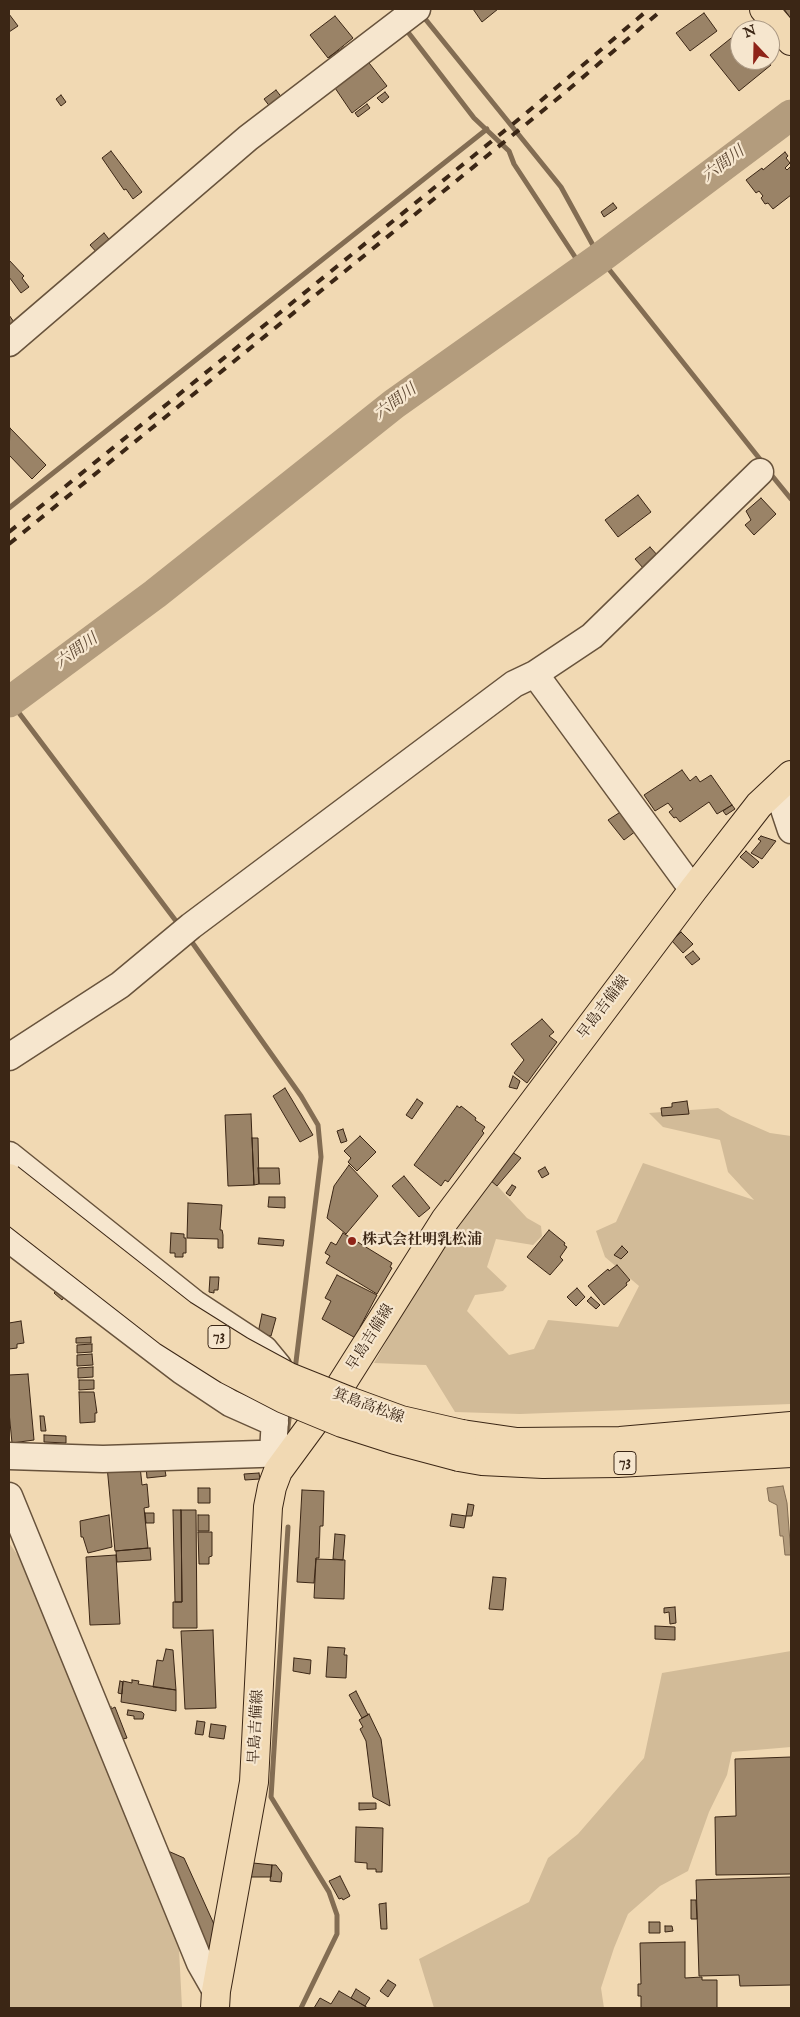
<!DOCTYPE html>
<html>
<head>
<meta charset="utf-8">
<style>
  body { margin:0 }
  #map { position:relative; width:800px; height:2017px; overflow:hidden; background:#f1d9b3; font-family:"IM FELL English",serif }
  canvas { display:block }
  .frame { position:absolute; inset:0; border:10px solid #3b2615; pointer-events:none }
  .north { position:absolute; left:730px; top:20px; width:50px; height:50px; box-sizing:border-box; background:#f6e6ce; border:1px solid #ab9984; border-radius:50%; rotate:339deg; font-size:14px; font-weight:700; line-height:20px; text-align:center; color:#3b2615 }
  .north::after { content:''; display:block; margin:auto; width:18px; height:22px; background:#8f2418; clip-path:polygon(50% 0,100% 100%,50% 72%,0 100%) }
</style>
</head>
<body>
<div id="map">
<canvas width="800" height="2017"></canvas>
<div class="frame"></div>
<div class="north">N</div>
</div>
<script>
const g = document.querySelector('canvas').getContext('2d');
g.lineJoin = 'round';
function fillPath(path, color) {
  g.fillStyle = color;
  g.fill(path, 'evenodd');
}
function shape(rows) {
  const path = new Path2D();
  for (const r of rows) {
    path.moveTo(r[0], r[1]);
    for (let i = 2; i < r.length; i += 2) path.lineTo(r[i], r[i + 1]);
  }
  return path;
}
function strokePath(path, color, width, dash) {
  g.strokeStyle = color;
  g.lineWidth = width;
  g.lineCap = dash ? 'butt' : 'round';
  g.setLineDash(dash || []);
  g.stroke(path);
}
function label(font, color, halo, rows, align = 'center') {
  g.font = font + ' "IM FELL English","Noto Serif JP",serif';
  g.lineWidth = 4.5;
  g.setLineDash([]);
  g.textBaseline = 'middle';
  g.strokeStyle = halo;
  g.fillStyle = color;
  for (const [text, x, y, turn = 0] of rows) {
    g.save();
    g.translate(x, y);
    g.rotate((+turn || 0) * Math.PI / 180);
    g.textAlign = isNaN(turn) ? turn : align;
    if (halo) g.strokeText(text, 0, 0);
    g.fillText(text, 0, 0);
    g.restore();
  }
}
fillPath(shape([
  [718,1108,731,1116,770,1133,791,1136,791,1404,520,1414,455,1412,426,1365,374,1363,456,1220,490,1178,527,1218,541,1226,542,1236,533,1245,496,1239,487,1267,507,1286,503,1291,475,1295,467,1311,509,1355,534,1349,548,1320,618,1327,639,1286,605,1257,596,1231,616,1222,643,1163,754,1200,728,1172,720,1140,663,1127,649,1113],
  [9,1543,27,1568,178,1929,182,2008,9,2008],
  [791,1651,791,1747,732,1752,727,1775,709,1812,688,1871,660,1886,628,1914,614,1948,601,1988,604,2008,434,2008,419,1959,529,1902,548,1858,578,1834,644,1758,662,1673]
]), '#d2bb98');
const water = shape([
  [783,1486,787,1503,791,1555,785,1555,783,1536,780,1536,777,1505,769,1501,767,1488,783,1486]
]);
fillPath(water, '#b39c7d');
strokePath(water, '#836d53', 1);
strokePath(shape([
  [422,15,561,187,600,258,763,463],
  [404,27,474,118,509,151,514,164,583,269],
  [769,472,791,499],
  [9,508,487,129],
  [10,701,179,925],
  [189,938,301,1096,318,1125,321,1157,295,1370],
  [287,1435,290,1411],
  [288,1527,271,1797,329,1892,337,1915,337,1934,301,2008]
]), '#836d53', 5);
strokePath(shape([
  [9,702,155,594,394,404,600,258,791,115]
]), '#b39c7d', 31);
const building = shape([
  [473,9,498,9,482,22,473,9],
  [784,9,791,9,791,19,784,9],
  [704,13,717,31,690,51,676,33,704,13],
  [9,14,18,26,9,32,9,14],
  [335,16,353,38,328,58,310,35,335,16],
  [740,31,740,60,767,60,771,65,739,91,710,55,740,31],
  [344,47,348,52,333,63,329,57,344,47],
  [366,59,387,86,352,113,333,85,366,59],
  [276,90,283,99,271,108,264,99,276,90],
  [385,92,389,97,382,103,377,98,385,92],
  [61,95,66,102,61,106,56,99,61,95],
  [367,104,370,108,358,117,355,113,367,104],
  [111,151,142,192,133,199,126,189,124,190,102,158,111,151],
  [785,152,788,156,786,158,790,163,785,168,787,170,791,166,791,195,773,209,768,203,765,204,761,198,763,196,759,191,756,193,746,180,762,168,763,170,785,152],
  [613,203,617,208,604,217,601,212,613,203],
  [104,233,112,243,99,255,90,245,104,233],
  [9,260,24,276,22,278,29,287,21,293,9,277,9,260],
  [9,315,14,322,9,326,9,315],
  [10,428,46,465,32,479,9,455,10,428],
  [638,495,651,512,618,537,605,520,638,495],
  [761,498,776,514,754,535,745,525,751,520,746,511,761,498],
  [650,547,659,557,644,569,635,559,650,547],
  [682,770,690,781,696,776,700,782,711,775,732,805,717,814,709,802,680,822,676,817,674,818,669,812,673,809,668,803,655,811,644,795,682,770],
  [732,805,735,809,726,815,723,811,732,805],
  [622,811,636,831,624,840,608,820,622,811],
  [761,836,776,841,762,859,751,853,761,841,758,839,761,836],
  [746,851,759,862,753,868,740,857,746,851],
  [681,932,693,944,683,953,672,941,681,932],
  [693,951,700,959,692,965,685,957,693,951],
  [542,1019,554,1032,549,1036,557,1042,527,1083,514,1073,524,1060,511,1044,542,1019],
  [513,1076,520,1081,517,1089,509,1087,513,1076],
  [285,1088,313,1135,300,1142,273,1096,285,1088],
  [417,1099,423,1103,412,1119,406,1115,417,1099],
  [687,1101,689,1114,662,1116,661,1108,672,1107,672,1103,687,1101],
  [457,1106,460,1108,461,1106,476,1118,475,1120,485,1127,482,1131,484,1133,448,1182,445,1180,441,1186,414,1165,457,1106],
  [251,1114,254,1185,228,1186,225,1115,251,1114],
  [343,1129,347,1141,341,1143,337,1131,343,1129],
  [360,1136,376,1152,357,1171,348,1162,351,1158,344,1151,360,1136],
  [252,1138,258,1138,259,1184,254,1185,252,1138],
  [512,1152,521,1158,497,1186,490,1180,512,1152],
  [349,1165,378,1196,346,1234,327,1218,334,1186,349,1165],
  [545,1167,549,1174,542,1178,538,1171,545,1167],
  [258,1168,279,1168,280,1184,259,1184,258,1168],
  [404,1176,430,1208,419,1217,392,1186,404,1176],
  [512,1185,516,1187,510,1196,506,1193,512,1185],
  [269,1197,285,1197,285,1208,268,1207,269,1197],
  [188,1203,222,1205,220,1230,222,1230,223,1235,223,1248,218,1248,218,1239,187,1238,188,1203],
  [549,1230,565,1243,564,1245,567,1247,560,1257,563,1260,550,1275,527,1257,549,1230],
  [171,1233,184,1234,184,1238,186,1238,186,1253,183,1253,183,1257,175,1257,175,1253,170,1253,171,1233],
  [343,1233,392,1263,390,1267,392,1268,377,1294,326,1263,330,1256,325,1253,331,1242,336,1245,343,1233],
  [259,1238,284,1240,283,1246,258,1244,259,1238],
  [622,1246,628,1252,621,1259,614,1255,622,1246],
  [617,1265,630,1280,626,1283,627,1285,604,1305,588,1286,608,1269,609,1271,617,1265],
  [337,1275,377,1295,360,1327,365,1329,359,1340,322,1319,331,1301,325,1298,337,1275],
  [210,1277,219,1277,218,1290,214,1290,214,1293,209,1292,210,1277],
  [577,1288,585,1297,576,1306,567,1297,577,1288],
  [58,1289,65,1296,62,1300,54,1293,58,1289],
  [591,1297,600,1305,596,1309,587,1301,591,1297],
  [262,1314,276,1318,271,1336,258,1333,262,1314],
  [21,1321,24,1343,17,1344,17,1348,9,1349,9,1323,21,1321],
  [91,1337,91,1343,76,1343,76,1338,91,1337],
  [92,1344,92,1352,77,1353,77,1345,92,1344],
  [92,1354,93,1365,77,1366,77,1355,92,1354],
  [93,1367,93,1377,78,1378,78,1368,93,1367],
  [28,1374,34,1440,12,1443,9,1412,9,1375,28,1374],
  [79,1380,94,1380,94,1389,79,1390,79,1380],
  [79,1392,94,1392,97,1413,95,1413,95,1422,80,1423,79,1392],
  [40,1416,44,1416,46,1431,41,1431,40,1416],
  [44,1435,66,1436,66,1443,44,1442,44,1435],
  [164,1464,166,1476,147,1478,146,1466,164,1464],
  [107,1466,140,1466,142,1485,147,1484,149,1507,144,1508,148,1548,115,1551,107,1466],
  [259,1473,260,1479,245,1480,244,1474,259,1473],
  [198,1488,210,1488,210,1503,198,1503,198,1488],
  [302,1490,324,1491,323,1526,320,1526,319,1558,316,1558,314,1583,297,1582,302,1490],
  [468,1504,474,1505,472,1516,466,1516,468,1504],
  [173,1510,181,1510,182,1602,175,1602,173,1510],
  [181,1510,196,1510,197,1628,173,1628,173,1602,182,1602,181,1510],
  [145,1513,154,1513,154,1523,146,1523,145,1513],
  [452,1514,466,1516,464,1528,450,1526,452,1514],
  [109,1515,112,1547,88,1553,83,1537,81,1537,80,1521,109,1515],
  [198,1515,209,1515,209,1531,198,1531,198,1515],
  [198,1532,212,1532,212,1556,209,1557,209,1564,199,1564,198,1532],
  [335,1534,345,1535,343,1560,333,1559,335,1534],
  [150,1548,151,1560,117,1562,116,1551,150,1548],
  [116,1555,120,1624,90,1625,86,1557,116,1555],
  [316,1559,345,1560,344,1599,314,1598,316,1559],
  [493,1577,506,1578,503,1610,489,1609,493,1577],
  [675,1607,676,1623,670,1624,669,1612,664,1613,664,1608,675,1607],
  [655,1626,675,1627,675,1640,655,1639,655,1626],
  [213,1630,216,1708,185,1709,181,1631,213,1630],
  [328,1647,345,1648,344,1655,347,1655,346,1678,326,1677,328,1647],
  [166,1649,173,1650,176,1690,153,1687,157,1660,163,1661,166,1649],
  [294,1658,311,1660,310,1674,293,1671,294,1658],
  [132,1680,139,1681,138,1684,176,1690,176,1711,121,1702,123,1681,132,1683,132,1680],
  [120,1681,123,1682,122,1694,118,1693,120,1681],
  [356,1691,368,1715,362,1718,349,1695,356,1691],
  [111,1707,111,1709,115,1707,127,1738,119,1740,106,1709,111,1707],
  [128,1710,142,1712,144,1714,143,1719,134,1719,134,1716,127,1715,128,1710],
  [369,1714,381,1739,390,1806,373,1797,366,1741,360,1729,363,1727,359,1720,369,1714],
  [197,1721,205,1722,203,1735,195,1734,197,1721],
  [211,1724,226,1726,224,1739,209,1737,211,1724],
  [791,1757,791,1874,716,1875,715,1817,736,1816,735,1759,791,1757],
  [359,1803,376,1803,376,1809,359,1810,359,1803],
  [356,1827,383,1828,382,1872,376,1872,376,1869,367,1869,367,1863,355,1862,356,1827],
  [168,1851,184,1858,218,1933,210,1953,168,1851],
  [253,1863,272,1865,271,1877,251,1877,253,1863],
  [272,1865,276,1865,282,1873,281,1882,270,1881,272,1865],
  [340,1876,350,1896,343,1900,342,1898,339,1899,329,1881,340,1876],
  [791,1877,791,1985,740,1986,739,1975,699,1976,696,1880,791,1877],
  [691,1900,696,1900,697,1919,691,1919,691,1900],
  [386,1903,387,1929,381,1929,379,1904,386,1903],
  [649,1922,660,1922,660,1933,649,1933,649,1922],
  [665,1926,672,1926,673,1931,665,1932,665,1926],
  [685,1942,685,1978,702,1977,702,1980,717,1980,717,2008,641,2008,641,1996,638,1996,638,1984,641,1984,640,1943,685,1942],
  [388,1980,396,1985,388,1997,380,1991,388,1980],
  [356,1989,370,1998,365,2006,351,1998,356,1989],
  [339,1991,351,1998,368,2008,314,2008,320,1998,331,2004,339,1991]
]);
fillPath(building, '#9a8367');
strokePath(building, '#3b2615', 1);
const minor = shape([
  [9,343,248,138,417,9],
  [535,674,592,636,760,472],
  [777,788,791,830],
  [9,1057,120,985,191,926,514,684,535,674,693,890],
  [9,1155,194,1303,264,1349,278,1366,273,1453],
  [9,1239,182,1371,230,1403,275,1423],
  [9,1456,103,1459,290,1453],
  [9,1496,200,1963,216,1991]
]);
const major = shape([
  [764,9,791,41],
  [462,1434,517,1442,620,1441,791,1426],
  [459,1457,482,1461,543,1464,618,1463,791,1453],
  [215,2008,216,1991,254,1782,268,1507,272,1487,278,1471,339,1388,445,1220,693,890,759,805,791,775]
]);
strokePath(minor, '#68533c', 29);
strokePath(major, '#3b2615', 30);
strokePath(minor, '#f6e6ce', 26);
strokePath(major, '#f1d9b3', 28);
strokePath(shape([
  [9,532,524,115,649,9],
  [9,544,562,95,663,9]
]), '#3b2615', 4, [9, 9]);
const majorBridge = shape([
  [9,1178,182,1314,241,1351,289,1377,349,1401,401,1420,462,1434],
  [9,1208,168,1332,228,1370,284,1399,342,1423,395,1440,459,1457]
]);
strokePath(majorBridge, '#3b2615', 30, []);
strokePath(majorBridge, '#f1d9b3', 28);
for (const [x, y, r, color] of [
  [352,1241,5,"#8f2418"]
]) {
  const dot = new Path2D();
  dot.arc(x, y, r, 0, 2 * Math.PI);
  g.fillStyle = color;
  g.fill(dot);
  strokePath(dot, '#f6e6ce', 2);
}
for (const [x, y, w] of [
  [219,1337,22],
  [625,1463,22]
]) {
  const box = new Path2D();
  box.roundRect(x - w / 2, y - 11.5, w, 23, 4);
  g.fillStyle = '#f6e6ce';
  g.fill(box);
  strokePath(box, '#3b2615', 1);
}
label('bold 14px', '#3b2615', null, [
  ["73",219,1337],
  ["73",625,1463]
]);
label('15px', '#3b2615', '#f6e6ce', [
  ["早島吉備線",604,1008,-53],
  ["早島吉備線",371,1338,-58],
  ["箕島高松線",368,1407,20],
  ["早島吉備線",257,1727,-87]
]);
label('bold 15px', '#3b2615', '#f6e6ce', [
  ["株式会社明乳松浦",362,1241]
], 'left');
label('italic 16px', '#5f4934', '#f6e6ce', [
  ["六間川",724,165,-37],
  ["六間川",396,403,-37],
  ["六間川",77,652,-36]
]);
</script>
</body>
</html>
